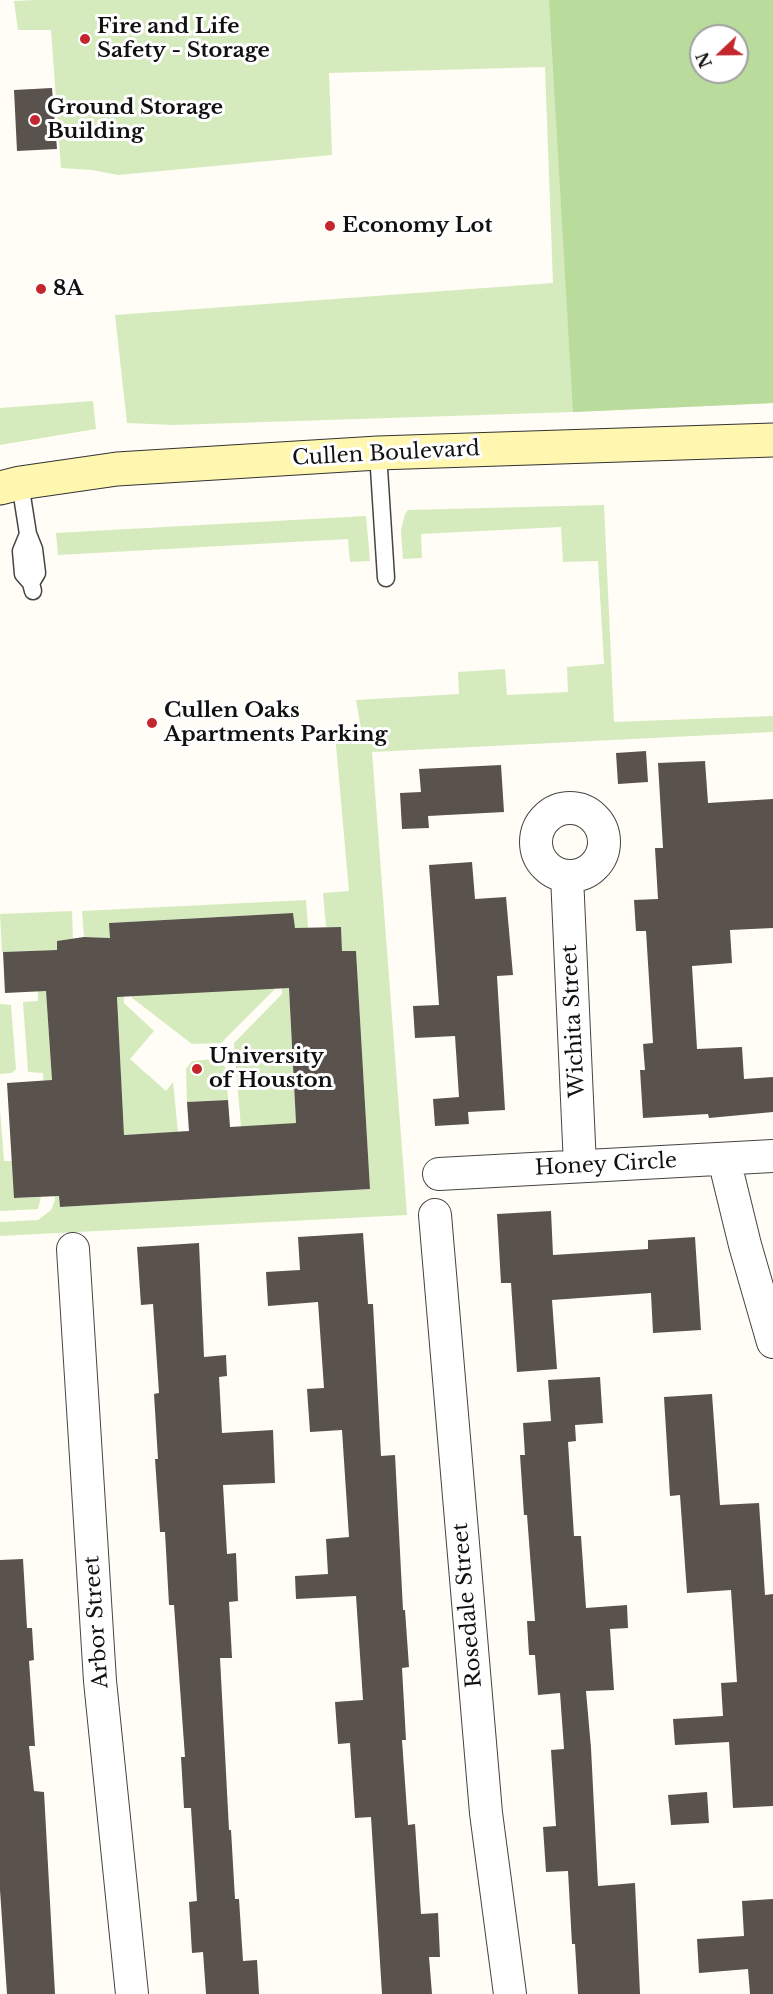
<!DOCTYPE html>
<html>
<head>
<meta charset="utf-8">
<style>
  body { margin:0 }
  #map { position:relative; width:773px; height:1994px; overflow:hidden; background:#fffdf5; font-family:"Libre Baskerville",serif }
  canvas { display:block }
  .north { position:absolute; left:689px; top:24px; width:60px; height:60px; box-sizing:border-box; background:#fff; border:2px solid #a0a0a0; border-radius:50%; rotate:248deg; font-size:16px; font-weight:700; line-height:24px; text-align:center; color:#111 }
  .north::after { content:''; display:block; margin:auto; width:21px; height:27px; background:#c4262e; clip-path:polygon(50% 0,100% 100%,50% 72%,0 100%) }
</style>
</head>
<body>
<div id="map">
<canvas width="773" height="1994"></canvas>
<div class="north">N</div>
</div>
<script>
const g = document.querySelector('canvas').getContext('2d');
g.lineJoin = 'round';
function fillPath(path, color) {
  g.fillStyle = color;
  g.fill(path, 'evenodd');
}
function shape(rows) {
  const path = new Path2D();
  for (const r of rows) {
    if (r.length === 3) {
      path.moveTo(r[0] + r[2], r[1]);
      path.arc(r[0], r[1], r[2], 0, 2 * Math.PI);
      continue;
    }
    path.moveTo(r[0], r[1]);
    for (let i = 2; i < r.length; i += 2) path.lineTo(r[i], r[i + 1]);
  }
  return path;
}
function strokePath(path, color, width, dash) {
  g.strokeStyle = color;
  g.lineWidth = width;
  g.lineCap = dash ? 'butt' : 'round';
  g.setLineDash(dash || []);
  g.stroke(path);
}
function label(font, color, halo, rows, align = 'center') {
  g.font = font + ' "Libre Baskerville",serif';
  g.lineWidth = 6;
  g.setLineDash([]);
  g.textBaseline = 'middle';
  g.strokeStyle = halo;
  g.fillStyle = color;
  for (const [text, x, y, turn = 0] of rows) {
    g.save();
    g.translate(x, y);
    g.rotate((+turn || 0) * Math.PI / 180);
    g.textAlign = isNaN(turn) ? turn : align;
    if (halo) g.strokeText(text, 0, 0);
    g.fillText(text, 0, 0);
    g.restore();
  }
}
fillPath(shape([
  [35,0,773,0,773,403,573,412,174,425,127,423,115,315,553,283,545,67,329,73,332,155,118,175,92,170,61,168,51,30,18,30,14,1],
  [701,36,737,36,737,72,701,72],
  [93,401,96,429,0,445,0,408],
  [604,505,614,722,773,716,773,732,372,752,407,1215,0,1236,0,1222,38,1220,51,1210,55,1200,54,1183,47,1143,43,1073,28,1072,23,1002,38,1001,37,972,45,972,60,1207,370,1189,356,951,342,951,341,927,326,927,323,893,349,891,335,734,361,728,356,700,459,694,458,672,505,669,507,695,568,692,567,667,604,664,598,561,563,562,561,527,421,534,422,558,403,559,401,530,405,514,408,510],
  [366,516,370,561,350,562,348,539,58,555,56,533],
  [306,900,308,928,295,930,293,913,110,923,110,938,84,937,82,911],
  [72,911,73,939,57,941,57,950,2,952,0,914],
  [273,963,275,989,221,1043,192,1044,132,998,129,970],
  [288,968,296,1123,241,1127,234,1043,282,994,281,969],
  [123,974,124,1003,154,1031,130,1059,166,1091,173,1082,178,1132,124,1135,116,978],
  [0,1004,11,1005,16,1069,12,1073,0,1074],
  [216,1059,226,1068,228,1100,187,1102,186,1069,192,1061],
  [0,1110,4,1161,14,1161,15,1198,41,1197,38,1209,0,1211]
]), '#d5ebbd');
fillPath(shape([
  [549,0,773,0,773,403,573,412],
  [701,36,737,36,737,72,701,72]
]), '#b9dc9c');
fillPath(shape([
  [52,88,57,149,17,151,14,90],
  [646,751,648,782,618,784,616,753],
  [705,761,708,803,773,799,773,928,730,930,732,963,692,966,697,1049,742,1047,744,1079,773,1077,773,1112,709,1118,708,1114,643,1118,640,1070,645,1070,643,1044,653,1043,646,931,636,931,634,900,658,899,655,848,663,848,658,763],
  [501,765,504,812,428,816,429,828,402,829,400,793,421,792,419,769],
  [472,862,475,899,506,897,513,975,497,976,505,1110,468,1112,469,1124,435,1126,433,1099,459,1097,455,1036,415,1038,413,1006,439,1005,429,865],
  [293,913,295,928,341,927,342,951,356,951,370,1189,60,1207,59,1196,14,1198,7,1083,52,1080,46,991,5,993,3,952,57,950,57,941,84,937,110,938,109,923],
  [289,988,296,1123,230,1127,228,1100,187,1102,189,1131,124,1135,117,997],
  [551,1211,553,1255,648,1249,648,1240,695,1237,701,1330,653,1333,651,1293,552,1300,557,1369,517,1372,511,1283,501,1283,497,1214],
  [363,1233,368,1304,373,1304,381,1456,395,1455,403,1610,405,1610,409,1667,402,1668,406,1740,402,1740,408,1825,415,1824,421,1914,438,1913,440,1957,429,1957,432,1994,382,1994,371,1817,355,1818,350,1743,338,1744,335,1702,363,1700,356,1596,296,1599,295,1576,328,1574,326,1539,349,1537,342,1430,310,1432,307,1389,324,1388,318,1302,268,1306,266,1272,300,1270,298,1237],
  [199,1243,204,1357,226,1355,227,1376,219,1377,222,1433,273,1430,275,1483,223,1485,227,1554,236,1553,238,1601,229,1602,232,1658,220,1658,229,1830,231,1830,235,1899,239,1899,243,1961,257,1960,259,1994,206,1994,203,1952,192,1953,189,1902,197,1901,191,1808,184,1808,181,1757,185,1757,174,1605,169,1605,165,1532,160,1532,155,1459,158,1459,154,1394,159,1393,153,1304,141,1305,137,1247],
  [600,1377,603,1423,575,1425,576,1441,568,1442,574,1536,581,1536,586,1608,627,1605,628,1628,610,1629,614,1690,586,1691,591,1748,598,1886,635,1883,640,1994,578,1994,575,1944,572,1944,568,1871,546,1872,543,1827,556,1826,551,1750,564,1749,560,1693,538,1695,535,1655,529,1655,527,1621,535,1621,527,1515,524,1515,520,1455,525,1455,523,1423,551,1421,548,1380],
  [712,1394,720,1505,759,1503,765,1595,773,1594,773,1806,733,1808,729,1742,675,1745,673,1719,723,1716,721,1683,737,1682,731,1590,687,1593,680,1495,670,1496,664,1397],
  [23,1559,27,1628,32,1628,34,1660,29,1661,35,1746,29,1746,34,1791,44,1792,55,1994,7,1994,0,1890,0,1560],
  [707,1792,709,1823,671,1825,668,1795],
  [773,1899,773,1994,750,1994,748,1969,699,1973,697,1939,744,1936,742,1901]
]), '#5a524d');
const lane = shape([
  [378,453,386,578],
  [20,483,28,534,34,549,37,573,31,583],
  [28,534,21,551,23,574,31,583,33,591]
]);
const street = shape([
  [570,842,34],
  [567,876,580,1166],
  [724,1159,745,1245,773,1342],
  [439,1174,773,1156],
  [435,1215,486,1813,510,1994],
  [73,1249,100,1681,132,1994]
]);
const secondary = shape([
  [0,488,20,483,117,469,378,453,773,440]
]);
strokePath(lane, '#444', 19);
strokePath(street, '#444', 34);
strokePath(secondary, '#333', 35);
strokePath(lane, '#fff', 16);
strokePath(street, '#fff', 32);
strokePath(secondary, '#fff6b0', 33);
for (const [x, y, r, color] of [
  [85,39,6,"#c4262e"],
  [35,120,6,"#c4262e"],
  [330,226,6,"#c4262e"],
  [41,289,6,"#c4262e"],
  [152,723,6,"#c4262e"],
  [197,1069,6,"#c4262e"]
]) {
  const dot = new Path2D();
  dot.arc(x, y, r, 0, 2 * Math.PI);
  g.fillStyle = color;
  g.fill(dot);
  strokePath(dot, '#fff', 2);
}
label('bold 21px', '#111', '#fff', [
  ["Fire and Life",97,27],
  ["Safety - Storage",97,51],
  ["Ground Storage",47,108],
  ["Building",47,132],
  ["Economy Lot",342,226],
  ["8A",53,289],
  ["Cullen Oaks",164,711],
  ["Apartments Parking",164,735],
  ["University",209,1057],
  ["of Houston",209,1081]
], 'left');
label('21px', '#111', '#fff', [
  ["Cullen Boulevard",386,454,-3],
  ["Wichita Street",574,1021,-93],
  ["Honey Circle",606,1165,-3],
  ["Rosedale Street",468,1605,-95],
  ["Arbor Street",97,1622,-94]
]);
</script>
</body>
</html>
